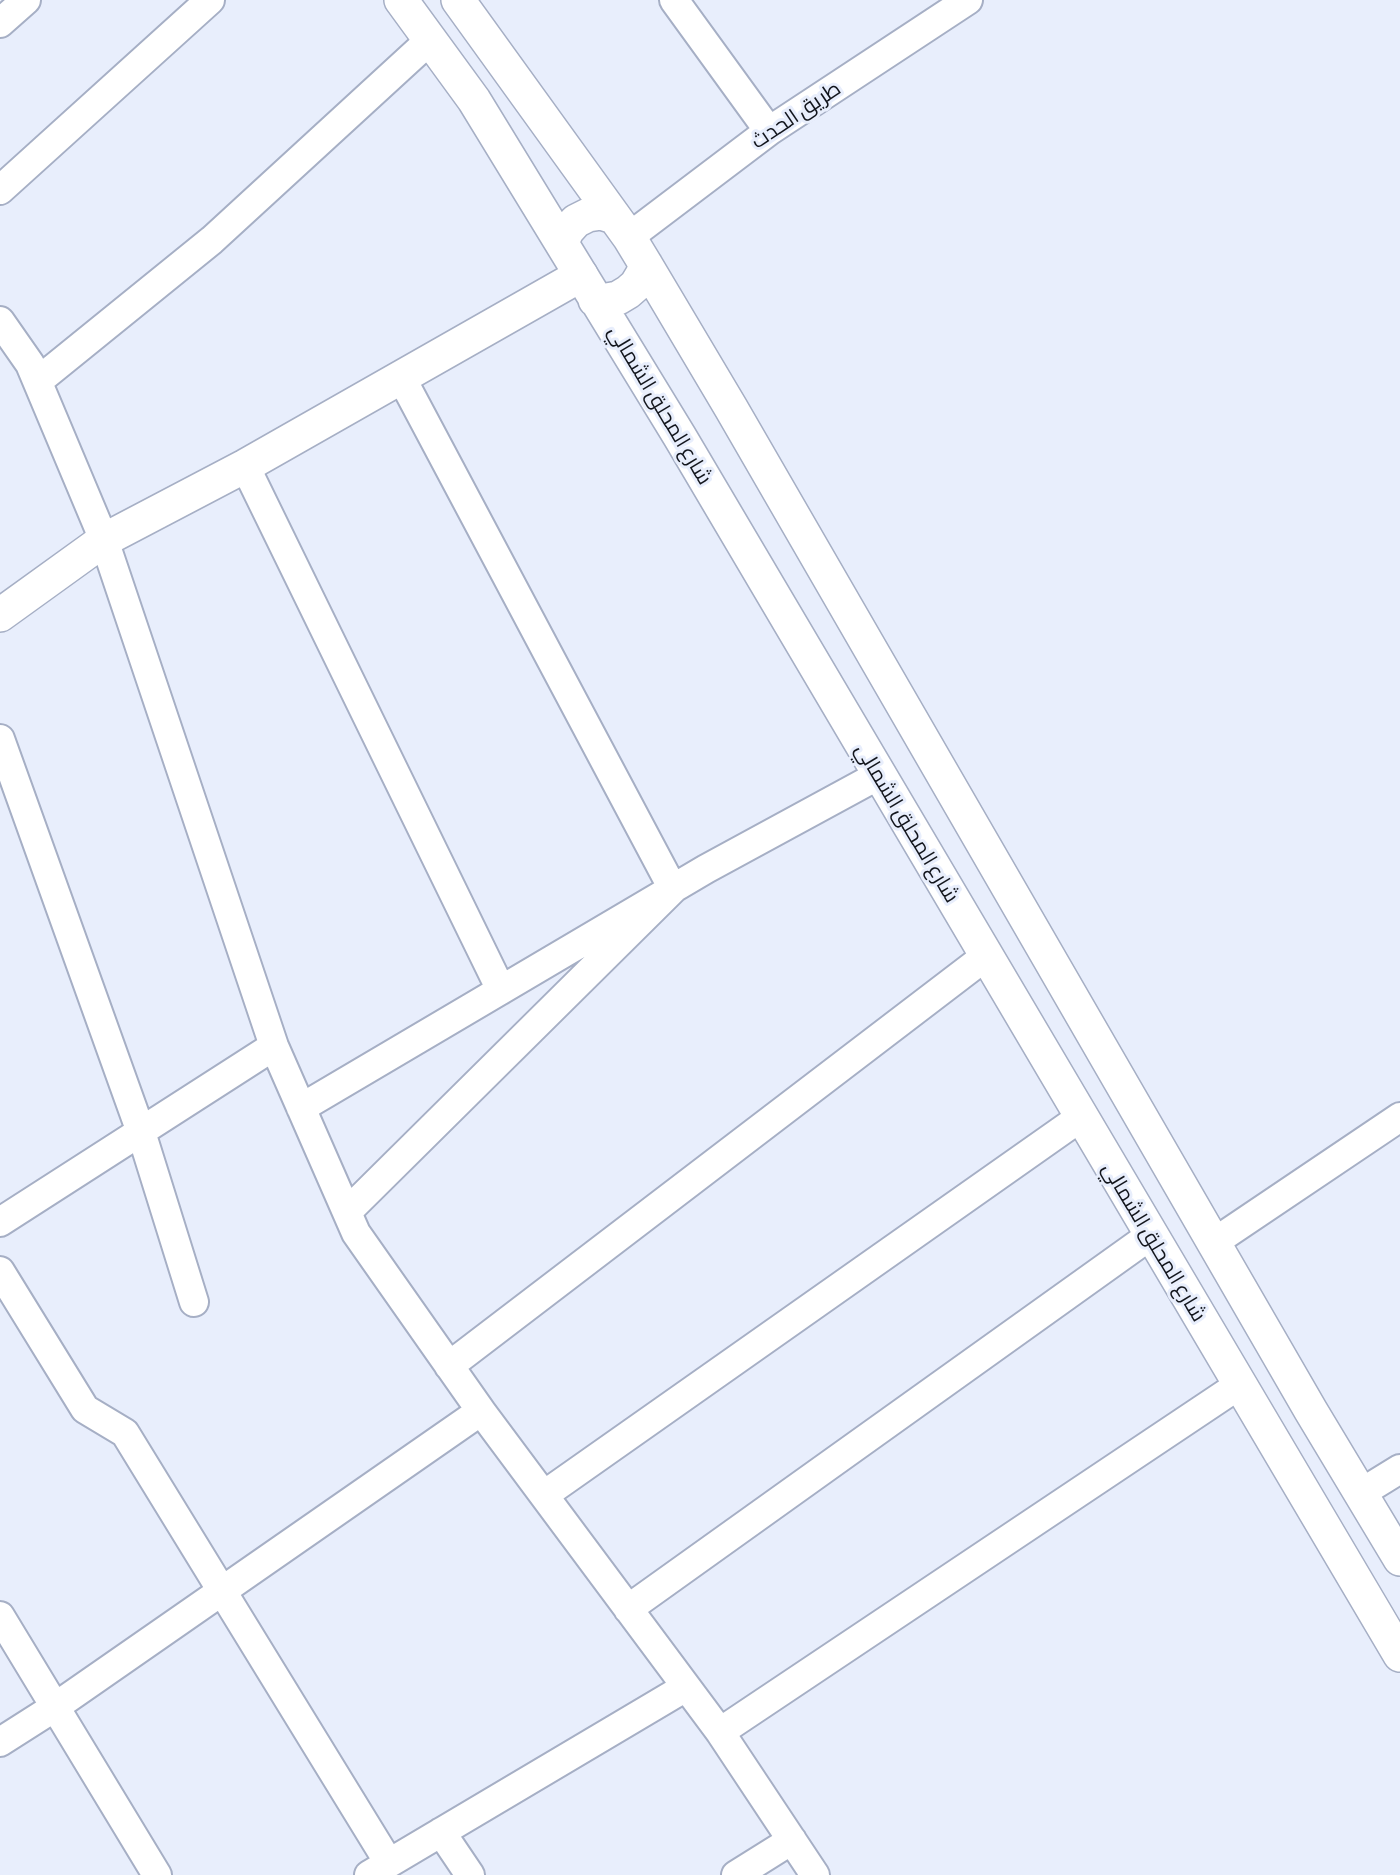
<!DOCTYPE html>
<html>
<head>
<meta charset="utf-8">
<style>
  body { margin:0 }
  canvas { display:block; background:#e8eefc }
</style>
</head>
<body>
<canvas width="1400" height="1875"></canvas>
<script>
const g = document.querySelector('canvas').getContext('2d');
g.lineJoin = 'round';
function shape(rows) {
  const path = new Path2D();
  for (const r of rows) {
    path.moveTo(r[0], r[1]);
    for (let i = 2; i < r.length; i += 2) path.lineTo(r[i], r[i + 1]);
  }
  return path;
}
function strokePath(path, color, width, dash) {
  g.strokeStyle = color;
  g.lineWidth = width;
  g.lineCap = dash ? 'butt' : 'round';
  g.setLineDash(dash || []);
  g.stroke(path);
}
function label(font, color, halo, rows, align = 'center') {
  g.font = font + ' "Asap Condensed",Cairo,sans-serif';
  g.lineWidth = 6;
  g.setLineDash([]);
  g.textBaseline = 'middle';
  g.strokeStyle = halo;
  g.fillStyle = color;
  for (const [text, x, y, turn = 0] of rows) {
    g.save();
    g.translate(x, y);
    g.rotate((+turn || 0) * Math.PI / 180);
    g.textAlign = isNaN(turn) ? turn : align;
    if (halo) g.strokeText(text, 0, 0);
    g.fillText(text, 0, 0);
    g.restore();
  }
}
const street = shape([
  [674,0,769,131],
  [0,23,26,0],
  [0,190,210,0],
  [629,237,769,131,968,0],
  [0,321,30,364,104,540,274,1046,356,1233,481,1411,720,1732,815,1875],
  [38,381,212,240,430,40],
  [245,466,501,990],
  [0,739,141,1132,194,1302],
  [301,1108,706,869,879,775],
  [347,1212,673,889,401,377],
  [0,1222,274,1046],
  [1213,1243,1400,1117],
  [0,1271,85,1409,125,1433,389,1863],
  [449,1366,986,956],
  [1361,1493,1400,1469],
  [544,1495,1081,1117],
  [628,1609,1151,1235],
  [0,1616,157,1875],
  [720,1732,1239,1385],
  [0,1742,55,1707,481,1411],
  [441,1832,470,1875],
  [369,1875,686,1687],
  [736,1875,792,1840]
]);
const secondary = shape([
  [0,615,104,540,245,466,581,275]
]);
const highway = shape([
  [401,0,474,100,680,437,1400,1655],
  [458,0,629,237,646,265,731,408,1311,1411,1400,1559],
  [562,243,567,231,576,221,588,215,601,213,614,217],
  [595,300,607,300,618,298,628,292,636,285,642,275,646,265]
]);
strokePath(street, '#a6afc5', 32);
strokePath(secondary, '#a6afc5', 36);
strokePath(highway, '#a6afc5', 36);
strokePath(street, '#fff', 28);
strokePath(secondary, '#fff', 33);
strokePath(highway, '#fff', 33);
label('21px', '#12151c', '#e8eefc', [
  ["طريق الحدث",796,115,-34],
  ["شارع المحلق الشمالي",660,405,59],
  ["شارع المحلق الشمالي",907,823,59],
  ["شارع المحلق الشمالي",1154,1242,59]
]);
</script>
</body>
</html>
